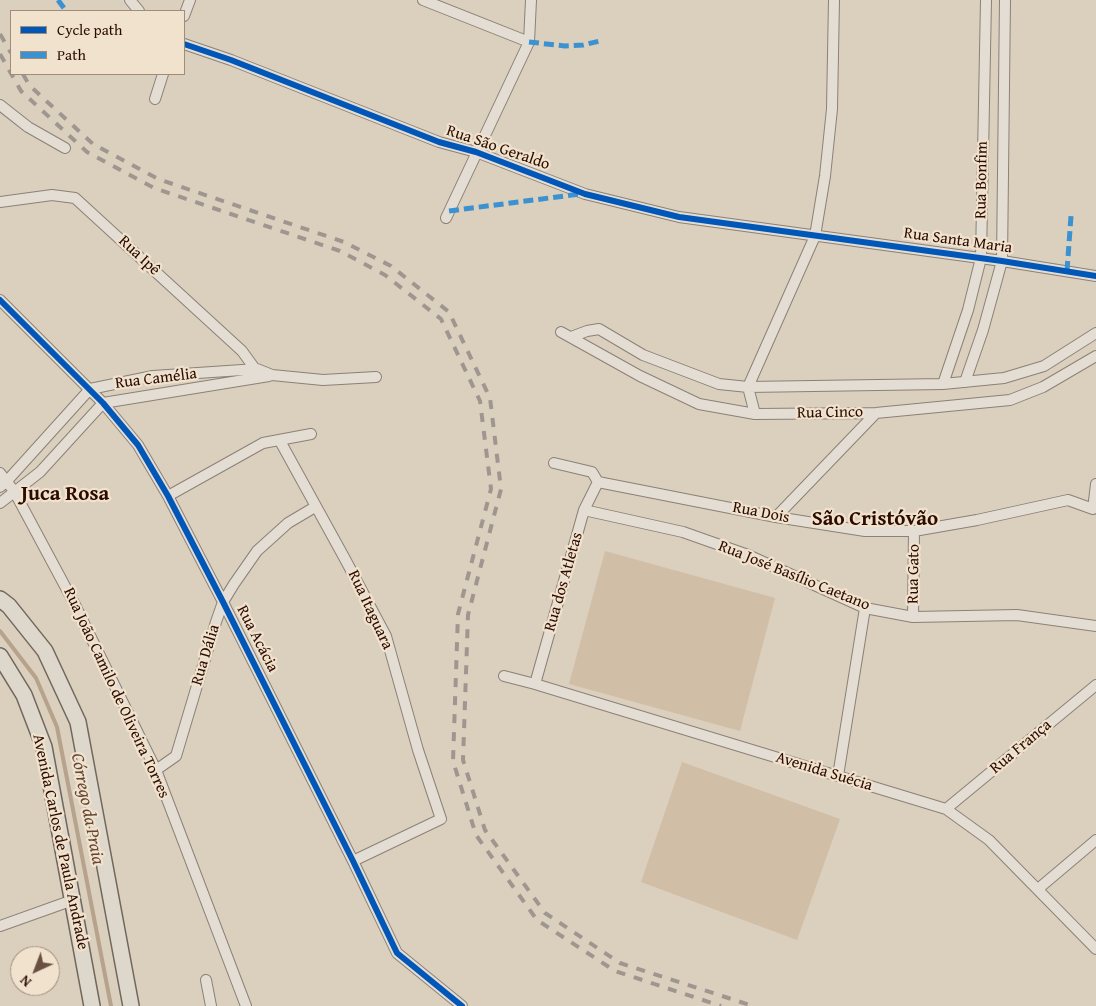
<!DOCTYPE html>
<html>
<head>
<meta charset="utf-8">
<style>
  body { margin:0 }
  #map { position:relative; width:1096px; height:1006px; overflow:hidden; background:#dbcfbe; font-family:"Gentium Book Plus",serif }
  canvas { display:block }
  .legend { position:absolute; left:10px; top:10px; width:175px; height:65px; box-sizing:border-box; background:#f0e2cc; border:1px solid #a18c7a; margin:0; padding:6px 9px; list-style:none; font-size:15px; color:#2b0b00 }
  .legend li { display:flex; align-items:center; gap:10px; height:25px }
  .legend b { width:25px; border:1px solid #a18c7a }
  .north { position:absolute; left:10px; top:946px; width:50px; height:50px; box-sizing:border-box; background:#f0e2cc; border:1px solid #a18c7a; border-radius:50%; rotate:223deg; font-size:14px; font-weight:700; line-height:20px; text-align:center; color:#2b0b00 }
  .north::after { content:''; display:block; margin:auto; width:18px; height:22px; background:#695042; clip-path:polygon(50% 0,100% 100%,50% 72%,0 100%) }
</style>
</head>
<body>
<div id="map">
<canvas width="1096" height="1006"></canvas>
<ul class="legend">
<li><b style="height:6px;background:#0057b8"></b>Cycle path</li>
<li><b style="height:6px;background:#3c91d0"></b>Path</li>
</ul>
<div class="north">N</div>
</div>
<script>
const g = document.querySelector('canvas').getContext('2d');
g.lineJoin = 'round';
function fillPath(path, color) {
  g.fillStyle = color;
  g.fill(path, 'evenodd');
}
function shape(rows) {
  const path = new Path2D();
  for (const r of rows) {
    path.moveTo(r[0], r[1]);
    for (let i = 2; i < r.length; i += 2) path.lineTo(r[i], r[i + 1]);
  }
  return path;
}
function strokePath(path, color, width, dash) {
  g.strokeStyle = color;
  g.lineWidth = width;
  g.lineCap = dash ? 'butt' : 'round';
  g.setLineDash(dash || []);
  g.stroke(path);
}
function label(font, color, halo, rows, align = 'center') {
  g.font = font + ' "Gentium Book Plus",serif';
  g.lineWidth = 4.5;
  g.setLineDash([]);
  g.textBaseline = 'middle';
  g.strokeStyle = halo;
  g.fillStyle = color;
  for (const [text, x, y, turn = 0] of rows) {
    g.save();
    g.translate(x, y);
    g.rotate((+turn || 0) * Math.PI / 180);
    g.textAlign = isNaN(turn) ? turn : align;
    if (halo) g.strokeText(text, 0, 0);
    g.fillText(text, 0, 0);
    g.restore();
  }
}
fillPath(shape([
  [605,551,775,598,740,731,569,684],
  [682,762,840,819,797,940,641,882]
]), '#d1bea6');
strokePath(shape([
  [0,631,36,678,57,727,111,1006]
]), '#b7a28b', 4);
const street = shape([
  [130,0,139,11],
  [423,0,529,42],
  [184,16,190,0],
  [184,44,231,60,439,142,476,152,585,194,679,217,1002,261,1096,276],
  [155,99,163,74],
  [0,105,28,127,65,148],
  [0,202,52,195,75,198,242,351,258,373],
  [446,218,529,42,531,0],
  [0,300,103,403,138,445,168,496,223,602,353,861,397,953,462,1006],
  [561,332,640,376,699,404,755,414,876,413,1010,400,1043,387,1096,356],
  [571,337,587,331,599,329,643,355,719,384,748,387,943,384,1004,378,1044,366,1096,333],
  [965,382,983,330,1002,261,1005,0],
  [943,384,968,310,981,258,986,0],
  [755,414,748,387,815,236,825,176,832,109,834,0],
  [280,441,345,559,386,636,418,750,441,819,353,861],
  [554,463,592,472,598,482,776,517,865,531,914,531,977,520,1068,500,1093,509],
  [0,473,14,491,74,603,156,770,246,1006],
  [0,487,6,482,90,389,153,376,257,369,272,375,323,380,376,377],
  [168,496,263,443,311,434],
  [0,503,40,472,103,403,269,376],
  [1093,509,1096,484],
  [584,510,683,532,748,555,865,608,913,617,1017,615,1096,626],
  [776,517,876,413],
  [913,617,914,531],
  [504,676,535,684,946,809,989,840,1096,949],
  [535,684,584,510,598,482],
  [156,770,176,756,216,622,223,602,234,584,257,551,288,523,315,507],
  [838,776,865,608],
  [946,809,1096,685],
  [1038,889,1096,840],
  [0,926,73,900],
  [206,980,211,1006]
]);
const primary = shape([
  [0,599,9,606,45,651,78,722,131,1006],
  [0,656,24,695,44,747,92,1006]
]);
strokePath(street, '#8c8176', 12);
strokePath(primary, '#72675d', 18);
strokePath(street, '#e3ddd4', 10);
strokePath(primary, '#ded8cc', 15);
strokePath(shape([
  [0,34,11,53],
  [0,54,21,91,87,152,154,188,340,251,385,275,441,319,480,401,491,489,458,614,453,761,476,835,537,920,615,971,721,1006],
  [23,74,29,85,93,144,158,179,344,242,391,266,449,312,490,398,501,489,468,615,463,760,485,830,545,913,620,963,753,1006]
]), '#9f978f', 4, [9, 9]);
strokePath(shape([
  [58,0,66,11],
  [529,42,565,46,583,45,600,41],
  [449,211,580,194],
  [1067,271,1071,216]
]), '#3c91d0', 5, [10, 5]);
strokePath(shape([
  [184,44,231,60,439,142,476,152,585,194,679,217,1002,261,1096,276],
  [0,300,103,403,138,445,168,496,223,602,353,861,397,953,462,1006]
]), '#0057b8', 6);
label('16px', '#2b0b00', '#f0e2cc', [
  ["Rua São Geraldo",498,148,19],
  ["Rua Bonfim",982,180,-89],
  ["Rua Santa Maria",958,241,8],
  ["Rua Ipê",139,256,43],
  ["Rua Camélia",156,379,-7],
  ["Rua Cinco",830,413,-1],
  ["Rua Dois",761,513,11],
  ["Rua Gato",914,574,-89],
  ["Rua José Basílio Caetano",794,576,22],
  ["Rua dos Atletas",564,582,-74],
  ["Rua Itaguara",370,610,65],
  ["Rua Acácia",257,639,63],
  ["Rua Dália",206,655,-73],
  ["Rua João Camilo de Oliveira Torres",116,693,65],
  ["Rua França",1021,747,-40],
  ["Avenida Suécia",824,772,17],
  ["Avenida Carlos de Paula Andrade",60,842,78]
]);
label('italic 18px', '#634635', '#f0e2cc', [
  ["Córrego da Praia",87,809,79]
]);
label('bold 21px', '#2b0b00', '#f0e2cc', [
  ["Juca Rosa",65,495],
  ["São Cristóvão",875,520]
]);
</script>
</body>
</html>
